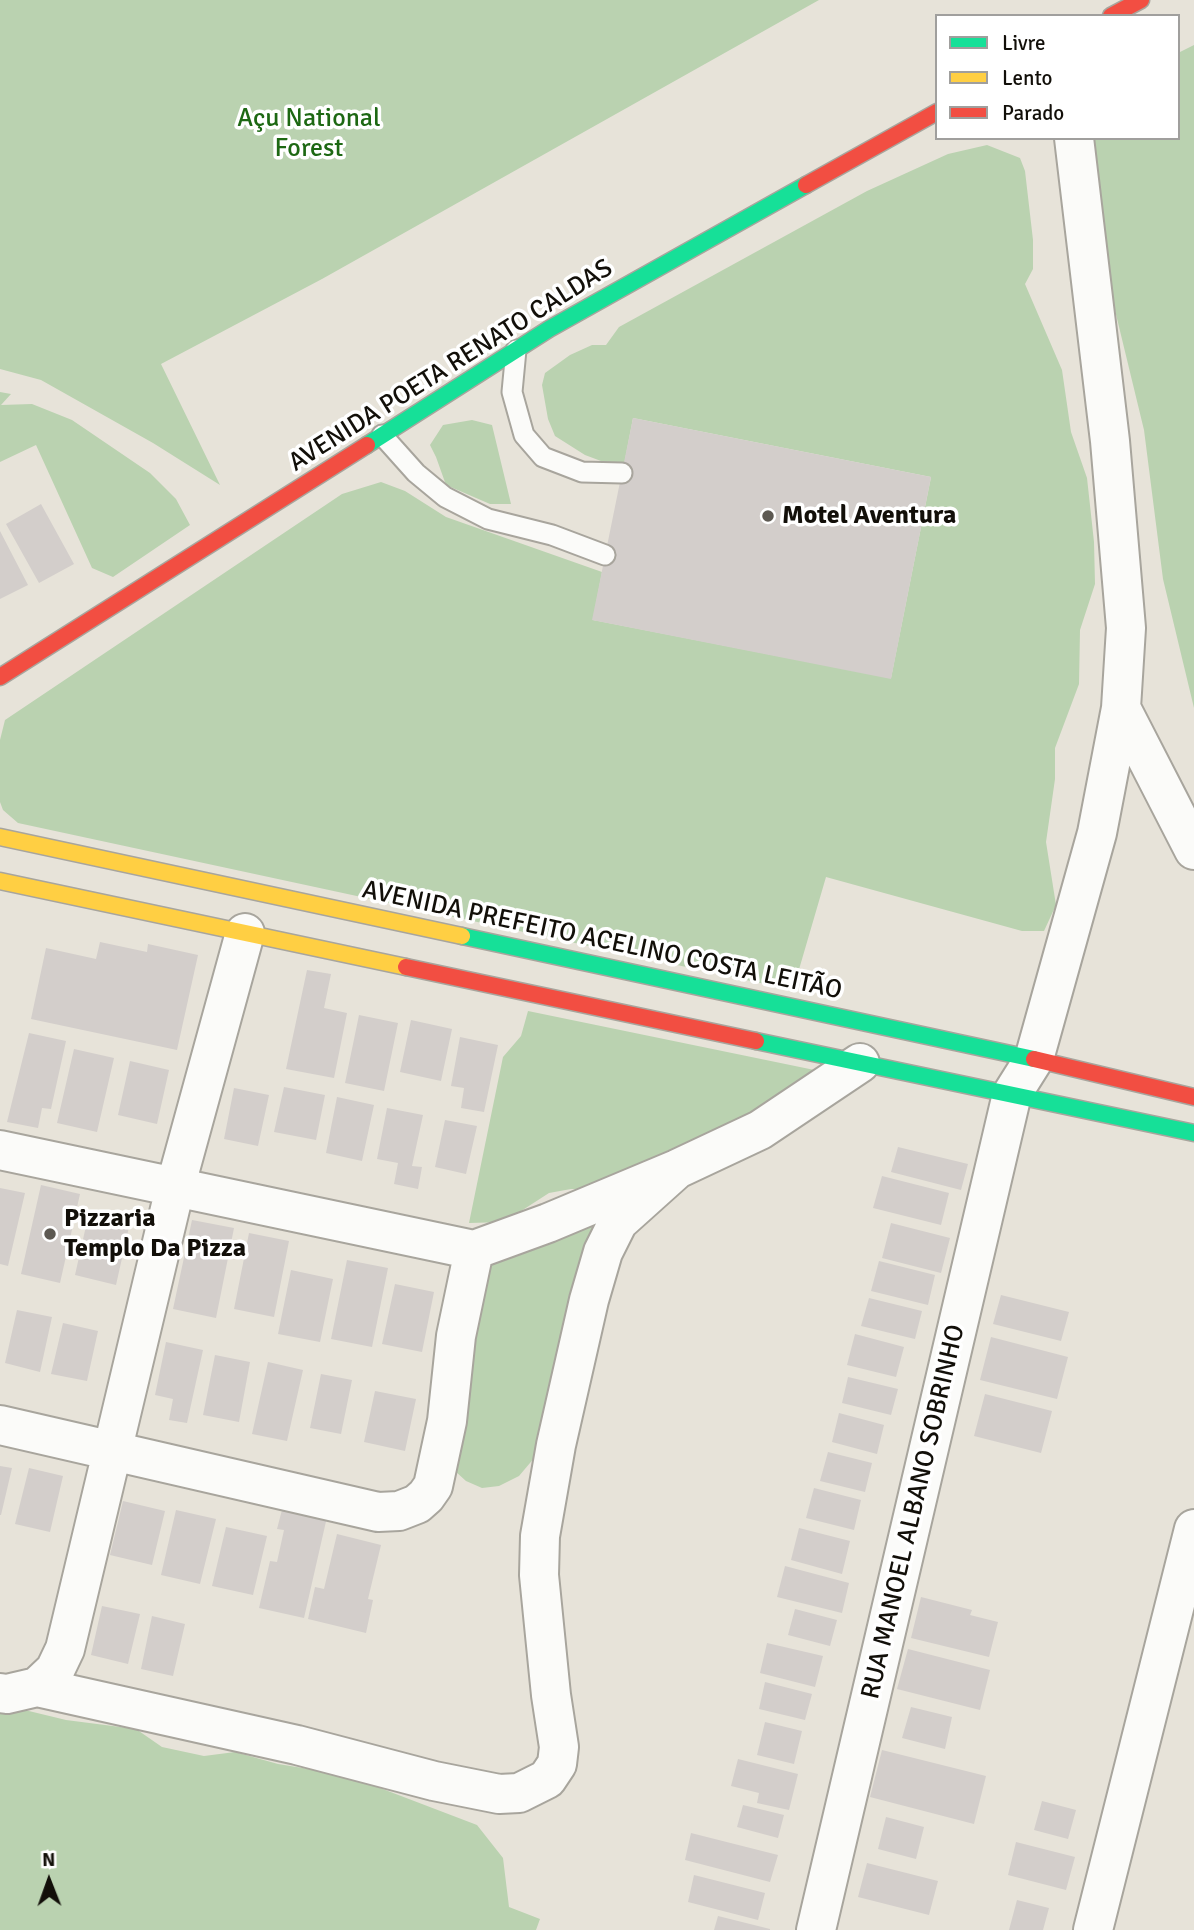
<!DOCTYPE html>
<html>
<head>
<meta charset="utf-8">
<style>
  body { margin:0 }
  #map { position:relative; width:1194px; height:1930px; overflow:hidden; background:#e7e3d9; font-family:Signika,sans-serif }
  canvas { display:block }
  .legend { position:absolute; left:935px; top:14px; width:245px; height:126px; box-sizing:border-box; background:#fff; border:2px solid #a09f9d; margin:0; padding:9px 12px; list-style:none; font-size:21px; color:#120f09 }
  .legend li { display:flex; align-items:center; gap:14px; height:35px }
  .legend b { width:35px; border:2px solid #a09f9d }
  .north { position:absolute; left:14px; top:1846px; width:70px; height:70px; -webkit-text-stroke:5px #fff; paint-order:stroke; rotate:359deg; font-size:19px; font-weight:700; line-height:28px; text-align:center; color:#120f09 }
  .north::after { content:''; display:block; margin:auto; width:24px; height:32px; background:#120f09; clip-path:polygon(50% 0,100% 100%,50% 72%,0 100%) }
</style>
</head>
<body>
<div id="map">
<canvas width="1194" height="1930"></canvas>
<ul class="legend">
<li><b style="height:9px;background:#16e098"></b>Livre</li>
<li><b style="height:9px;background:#ffcf43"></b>Lento</li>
<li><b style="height:9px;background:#f24e42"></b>Parado</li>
</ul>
<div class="north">N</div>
</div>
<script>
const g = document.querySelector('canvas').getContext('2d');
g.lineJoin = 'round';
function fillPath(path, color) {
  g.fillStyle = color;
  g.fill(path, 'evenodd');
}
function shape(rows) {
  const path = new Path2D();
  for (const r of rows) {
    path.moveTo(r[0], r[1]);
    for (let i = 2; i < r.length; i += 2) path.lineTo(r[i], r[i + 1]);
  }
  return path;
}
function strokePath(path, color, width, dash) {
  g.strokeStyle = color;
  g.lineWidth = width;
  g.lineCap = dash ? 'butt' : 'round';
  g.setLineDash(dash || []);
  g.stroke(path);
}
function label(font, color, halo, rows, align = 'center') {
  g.font = font + ' Signika,sans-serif';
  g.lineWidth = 7;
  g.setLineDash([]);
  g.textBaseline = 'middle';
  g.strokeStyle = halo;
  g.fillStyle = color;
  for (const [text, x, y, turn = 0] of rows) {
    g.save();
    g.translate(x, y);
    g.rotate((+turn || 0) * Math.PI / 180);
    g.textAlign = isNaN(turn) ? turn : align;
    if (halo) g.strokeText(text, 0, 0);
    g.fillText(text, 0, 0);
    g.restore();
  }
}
fillPath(shape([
  [0,0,819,0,322,279,161,364,220,485,153,443,41,380,0,369],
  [1194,45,1194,708,1163,579,1144,430,1105,269,1091,138,1178,138,1178,53],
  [987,145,1020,158,1025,171,1033,240,1033,269,1025,284,1062,370,1071,432,1087,478,1094,542,1095,584,1080,630,1079,684,1055,748,1055,779,1046,842,1056,905,1044,931,1022,931,826,877,793,990,18,823,3,810,0,802,0,740,5,720,342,494,381,482,405,491,446,517,602,572,593,620,891,678,931,477,633,418,624,465,609,464,585,455,555,436,548,419,542,385,545,373,570,355,592,345,606,345,619,327,867,191,948,154],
  [0,392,11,394,1,405,32,404,72,420,150,473,176,499,190,525,113,577,92,568,36,445,0,462],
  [472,420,492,425,511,504,490,504,446,485,436,457,430,445,443,425],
  [528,1011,829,1073,823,1080,594,1189,571,1189,549,1193,504,1222,469,1223,503,1057,521,1036],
  [622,1199,546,1444,519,1476,499,1486,482,1488,466,1481,455,1471,454,1436,490,1265],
  [0,1704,66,1720,136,1729,162,1747,204,1756,235,1752,278,1764,346,1775,477,1825,503,1858,509,1907,540,1919,536,1930,0,1930]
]), '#bad2b0');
fillPath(shape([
  [633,418,931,477,891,679,592,620],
  [41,504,74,564,39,583,6,524],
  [0,531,28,585,0,599],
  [100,942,147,952,148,944,198,955,177,1050,31,1019,46,948,96,959],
  [307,970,331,974,324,1008,347,1013,334,1078,286,1069],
  [359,1015,398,1023,384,1091,345,1083],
  [411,1020,452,1029,441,1081,400,1072],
  [29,1033,66,1041,51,1109,42,1108,38,1128,7,1122],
  [460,1037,498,1045,484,1112,461,1108,464,1088,451,1086],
  [74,1049,114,1058,97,1132,57,1123],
  [130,1061,169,1070,157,1124,118,1115],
  [284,1087,325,1095,316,1140,274,1132],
  [234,1088,269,1095,258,1146,224,1139],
  [337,1097,374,1105,362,1161,326,1153],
  [387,1108,423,1115,412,1166,422,1167,418,1189,394,1184,398,1163,377,1159],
  [445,1120,477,1126,466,1174,435,1167],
  [898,1147,968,1164,961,1190,891,1172],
  [882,1176,949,1193,941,1225,873,1208],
  [41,1185,80,1194,60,1283,21,1274],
  [0,1188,25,1193,8,1266,0,1264],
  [88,1217,129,1227,116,1285,75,1275],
  [192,1220,234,1228,216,1318,173,1309],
  [891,1223,950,1238,941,1273,882,1258],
  [249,1233,289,1241,274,1317,234,1309],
  [347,1260,388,1268,372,1347,331,1339],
  [879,1261,935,1275,928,1305,871,1291],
  [291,1270,333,1279,320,1342,278,1334],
  [395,1284,434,1292,422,1352,382,1344],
  [1001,1295,1069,1312,1061,1341,993,1324],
  [869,1298,922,1311,915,1339,861,1326],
  [17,1310,52,1317,40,1372,5,1363],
  [63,1323,98,1331,87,1381,51,1374],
  [855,1334,904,1347,896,1377,847,1365],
  [991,1337,1068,1357,1057,1399,980,1380],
  [166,1342,203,1350,187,1423,169,1420,173,1399,155,1395],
  [215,1355,250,1362,239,1422,203,1415],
  [268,1362,303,1370,287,1441,252,1434],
  [321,1374,352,1380,341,1434,310,1428],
  [848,1377,898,1389,891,1415,842,1403],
  [375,1391,416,1399,405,1451,364,1442],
  [985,1394,1052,1411,1041,1453,974,1436],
  [839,1413,884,1425,877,1454,832,1442],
  [828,1452,872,1463,865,1492,820,1481],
  [0,1466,12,1468,1,1515,0,1515],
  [29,1468,63,1476,50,1532,15,1524],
  [814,1488,861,1500,854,1530,806,1518],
  [123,1501,165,1511,152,1565,110,1555],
  [283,1506,327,1517,304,1618,259,1608,270,1561,277,1562,284,1530,277,1529],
  [176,1510,216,1519,200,1584,161,1575],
  [226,1527,267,1536,253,1595,212,1586],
  [799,1528,850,1541,842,1574,791,1560],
  [337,1534,381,1545,368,1599,373,1600,366,1633,308,1619,315,1587,324,1589],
  [785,1566,849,1583,842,1613,777,1597],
  [921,1597,972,1610,970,1615,998,1622,989,1657,911,1638],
  [102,1606,140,1614,128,1664,91,1655],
  [795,1609,837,1620,830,1646,788,1635],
  [152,1616,185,1624,173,1676,141,1669],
  [767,1643,823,1656,815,1687,760,1673],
  [908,1649,990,1670,980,1710,897,1689],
  [765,1682,812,1694,805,1720,759,1709],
  [911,1707,952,1717,945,1749,902,1738],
  [765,1722,802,1731,794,1764,757,1755],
  [882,1750,986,1776,974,1824,870,1797],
  [738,1759,798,1774,789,1810,757,1803,759,1793,731,1786],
  [1042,1801,1076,1810,1068,1839,1034,1830],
  [743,1805,784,1815,778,1838,737,1827],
  [886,1817,924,1827,916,1859,878,1849],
  [691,1833,778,1855,770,1882,685,1860],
  [1016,1842,1075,1857,1066,1890,1008,1875],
  [867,1863,938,1881,929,1915,858,1897],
  [694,1875,765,1893,758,1920,688,1902],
  [1017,1900,1049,1908,1043,1930,1009,1930],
  [718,1916,770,1929,770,1930,714,1930]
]), '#d3cecb');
const lane = shape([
  [516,350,512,392,524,435,543,457,582,472,622,473],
  [382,435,416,473,445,497,488,519,552,535,605,555]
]);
const street = shape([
  [1074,138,1110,441,1126,628,1121,708,1194,850],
  [0,1150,474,1250],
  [0,1425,378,1512,399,1511,417,1504,426,1496,433,1486,447,1421,456,1336,474,1250,548,1223,677,1169,760,1130,860,1063],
  [37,1687,297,1745,434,1781,499,1794,519,1793,547,1779,557,1764,559,1747,551,1695,539,1575,540,1536,556,1445,589,1300,603,1252,618,1222,677,1169],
  [0,1693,7,1694,37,1687,55,1670,65,1649,175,1188,245,933],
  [816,1930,1012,1094,1034,1059,1097,833,1121,708],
  [1093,1930,1194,1529]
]);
const fast = shape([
  [367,445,549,329,806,185],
  [462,936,1034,1059],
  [756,1041,1194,1133]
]);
const slow = shape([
  [0,837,462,936],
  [0,881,406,967]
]);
const jam = shape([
  [1111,16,1141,0],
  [806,185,937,112],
  [0,677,367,445],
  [406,967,756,1041],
  [1034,1059,1194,1097]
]);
strokePath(lane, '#a8a59d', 23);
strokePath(street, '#a8a59d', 42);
strokePath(fast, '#a8a59d', 19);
strokePath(slow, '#a8a59d', 19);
strokePath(jam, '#a8a59d', 19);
strokePath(lane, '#fbfbf9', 19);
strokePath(street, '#fbfbf9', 38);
strokePath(fast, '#16e098', 16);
strokePath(slow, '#ffcf43', 16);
strokePath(jam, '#f24e42', 16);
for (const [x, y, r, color] of [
  [768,516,7,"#5d5952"],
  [50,1234,7,"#5d5952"]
]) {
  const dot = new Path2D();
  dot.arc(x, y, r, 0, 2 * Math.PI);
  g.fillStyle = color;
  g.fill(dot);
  strokePath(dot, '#fff', 2.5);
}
label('26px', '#1d6813', '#fff', [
  ["Açu National",309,119],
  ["Forest",309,149]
]);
label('26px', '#120f09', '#fff', [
  ["AVENIDA POETA RENATO CALDAS",451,366,-32],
  ["AVENIDA PREFEITO ACELINO COSTA LEITÃO",602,941,12],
  ["RUA MANOEL ALBANO SOBRINHO",914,1512,-77]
]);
label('bold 26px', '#120f09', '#fff', [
  ["Motel Aventura",782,516],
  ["Pizzaria",64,1219],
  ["Templo Da Pizza",64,1249]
], 'left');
</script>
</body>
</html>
